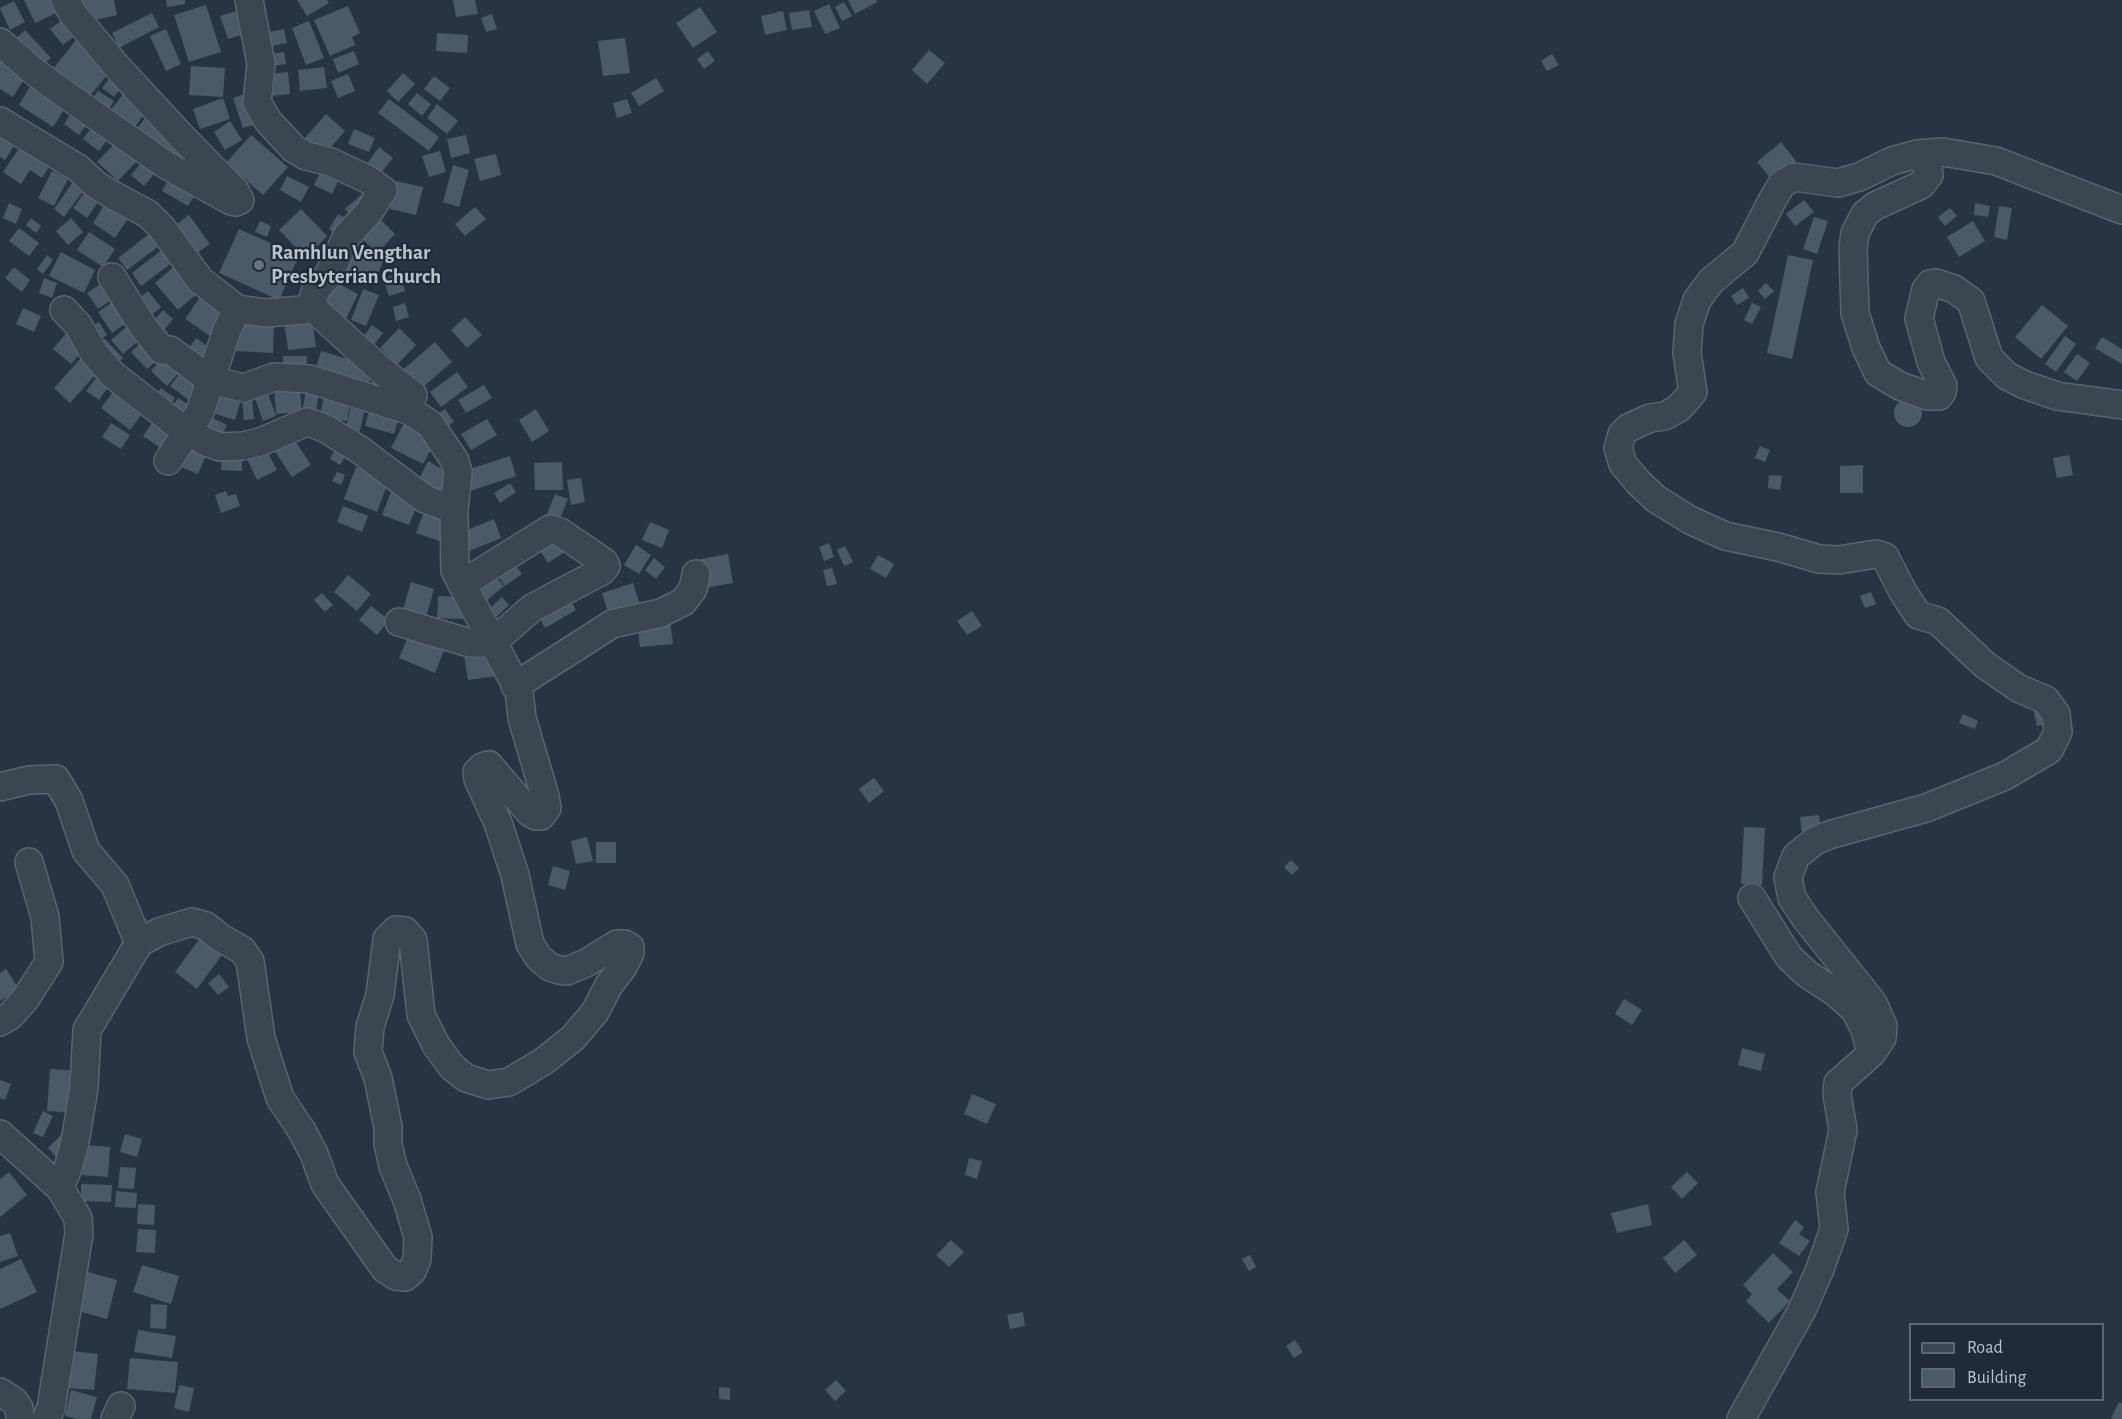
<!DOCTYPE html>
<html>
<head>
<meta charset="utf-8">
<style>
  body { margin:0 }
  #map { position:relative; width:2122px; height:1419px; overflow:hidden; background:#283441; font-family:"Alegreya Sans",sans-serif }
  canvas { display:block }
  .legend { position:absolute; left:1909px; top:1323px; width:195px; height:78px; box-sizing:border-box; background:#202b37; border:2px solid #5d6772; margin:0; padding:8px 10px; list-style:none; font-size:18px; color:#b9c1cb }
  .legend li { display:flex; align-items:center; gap:12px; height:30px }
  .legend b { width:30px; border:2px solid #5d6772 }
</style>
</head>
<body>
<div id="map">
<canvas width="2122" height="1419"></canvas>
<ul class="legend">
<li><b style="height:8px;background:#3c4651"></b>Road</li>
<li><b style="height:16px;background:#4c5a67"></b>Building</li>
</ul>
</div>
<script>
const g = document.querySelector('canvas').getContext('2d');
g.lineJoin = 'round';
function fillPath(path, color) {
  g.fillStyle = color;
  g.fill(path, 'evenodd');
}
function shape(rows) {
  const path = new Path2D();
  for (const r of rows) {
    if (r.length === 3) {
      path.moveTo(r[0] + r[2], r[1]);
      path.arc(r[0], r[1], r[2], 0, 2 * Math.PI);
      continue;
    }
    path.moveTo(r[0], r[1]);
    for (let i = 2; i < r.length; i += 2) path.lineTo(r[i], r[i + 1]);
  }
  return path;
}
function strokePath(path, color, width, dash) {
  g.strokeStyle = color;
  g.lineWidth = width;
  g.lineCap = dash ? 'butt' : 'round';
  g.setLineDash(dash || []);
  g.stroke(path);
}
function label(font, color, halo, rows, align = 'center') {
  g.font = font + ' "Alegreya Sans",sans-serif';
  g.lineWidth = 4.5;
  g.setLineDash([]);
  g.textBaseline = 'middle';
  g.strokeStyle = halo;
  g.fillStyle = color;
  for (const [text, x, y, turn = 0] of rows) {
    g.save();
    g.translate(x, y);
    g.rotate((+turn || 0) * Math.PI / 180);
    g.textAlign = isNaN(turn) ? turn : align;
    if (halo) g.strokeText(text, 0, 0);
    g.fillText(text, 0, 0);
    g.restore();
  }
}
fillPath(shape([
  [24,0,61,0,65,9,35,23],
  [82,0,114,0,117,15,86,22],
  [166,0,185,0,185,4,167,7],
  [297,0,327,0,329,3,307,16],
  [453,0,475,0,478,14,456,17],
  [848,0,876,0,877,2,855,14],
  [14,1,25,22,10,30,0,8],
  [844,2,852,16,842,21,835,7],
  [829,4,840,28,825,34,814,11],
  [206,5,221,52,189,62,174,15],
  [348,6,360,33,352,37,355,45,330,56,314,20],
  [700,7,717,32,693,48,676,23],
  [243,9,251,32,228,39,220,16],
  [809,10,812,27,792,30,789,13],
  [783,11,787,30,765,35,761,16],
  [152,13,159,27,119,48,112,33],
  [492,14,497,29,486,32,481,18],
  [66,17,79,33,63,45,50,29],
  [309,21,324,58,306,65,292,28],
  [166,29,181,64,166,71,150,36],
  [284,29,287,43,262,48,259,34],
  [25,30,51,58,38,69,13,41],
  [437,33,468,35,467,53,436,51],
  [625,38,630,73,603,76,598,41],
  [76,40,112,69,84,103,49,74],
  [929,50,945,63,927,84,912,70],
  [354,51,359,64,338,73,333,59],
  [708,51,715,61,704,69,697,59],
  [284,52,286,64,267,67,265,55],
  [1552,54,1559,65,1547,71,1541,61],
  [0,59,26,76,13,97,0,89],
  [191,66,225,68,223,97,189,95],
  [324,67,327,88,300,91,298,70],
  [288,72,290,94,271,96,269,74],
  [403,73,415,84,398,102,387,91],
  [348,74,355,91,338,98,331,81],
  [112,75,124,83,114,97,102,88],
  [434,76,450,88,440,101,424,89],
  [656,78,664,91,639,106,631,93],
  [32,83,67,105,53,127,19,105],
  [98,91,114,101,104,116,88,105],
  [247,93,257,124,243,128,233,98],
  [417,93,431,104,422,116,408,104],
  [123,94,146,112,131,132,108,114],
  [223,98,230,119,200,129,193,109],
  [389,99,439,137,429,151,378,113],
  [627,99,632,113,617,118,613,103],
  [437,104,458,121,447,134,427,118],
  [73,110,89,121,79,135,64,124],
  [326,114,345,131,322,157,303,140],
  [147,116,187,148,175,163,135,131],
  [230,121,242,140,225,150,214,132],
  [93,125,109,137,99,151,83,139],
  [354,129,375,138,369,152,348,144],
  [0,135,15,144,5,160,0,157],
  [251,135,288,167,263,195,226,163],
  [466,135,470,153,451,158,447,139],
  [117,141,137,161,118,181,97,162],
  [1781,142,1796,161,1772,180,1757,162],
  [20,147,49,167,42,178,30,170,21,184,3,172],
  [379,147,393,158,377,178,364,168],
  [440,151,446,172,429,177,422,156],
  [496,154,501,175,480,181,474,159],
  [145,158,158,169,144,186,131,175],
  [324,165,341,174,332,194,314,185],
  [453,165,469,170,459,207,443,202],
  [52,171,68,179,54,206,38,198],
  [173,172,199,189,188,206,162,191],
  [287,176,309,187,301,202,280,190],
  [396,181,423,187,416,215,390,209],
  [73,182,84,190,64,217,54,209],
  [86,191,99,201,87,218,73,208],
  [364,192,372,201,353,218,345,209],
  [1804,200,1814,212,1795,226,1786,214],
  [9,203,22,209,16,224,3,218],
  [1975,203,1990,206,1988,217,1974,215],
  [104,205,127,220,115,238,93,223],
  [1999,206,2012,208,2007,240,1994,237],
  [475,207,486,219,465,236,455,224],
  [1950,208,1957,216,1945,226,1938,217],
  [301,209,327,236,306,258,279,230],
  [338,214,350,220,340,236,329,229],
  [375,214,395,234,377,253,356,233],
  [189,215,210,244,190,258,170,229],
  [1814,217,1828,221,1817,254,1803,249],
  [31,218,41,226,36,233,26,225],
  [71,218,83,232,68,245,56,231],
  [260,221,271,226,267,237,255,232],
  [1973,221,1985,241,1959,257,1947,237],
  [19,228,39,243,29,256,9,241],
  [239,229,299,256,279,300,219,273],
  [89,232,115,249,103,267,77,250],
  [149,234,152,238,156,235,162,244,127,270,118,258],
  [348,243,384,259,373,285,337,270],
  [163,249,173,262,141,286,132,273],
  [61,252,95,270,84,293,49,276],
  [47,255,53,260,43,274,37,269],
  [1788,255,1813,260,1792,359,1767,353],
  [176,265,199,292,178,310,155,283],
  [14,267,30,280,22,292,5,278],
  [399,273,405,291,389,296,383,279],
  [44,278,57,283,52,298,39,293],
  [105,281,116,297,98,309,87,293],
  [335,282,358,294,345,321,322,309],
  [1766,283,1774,291,1765,299,1758,291],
  [1743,288,1749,298,1737,305,1731,296],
  [363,289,379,295,366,326,351,320],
  [148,291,161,307,147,319,134,303],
  [200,297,228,316,213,338,185,319],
  [117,299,132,319,112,333,98,312],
  [405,303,409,317,396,321,393,307],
  [1752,303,1761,307,1752,324,1744,320],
  [2042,305,2068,326,2041,359,2015,337],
  [23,308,41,316,34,332,16,324],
  [163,310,173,319,164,330,153,321],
  [312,317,316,347,288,350,284,320],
  [465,317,482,335,467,348,451,330],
  [236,320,274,322,273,353,235,351],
  [99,322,107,335,94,343,86,331],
  [131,323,143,337,123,354,111,340],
  [372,325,383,333,371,349,360,341],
  [399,328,416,345,397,365,380,348],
  [69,330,87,346,71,364,53,349],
  [2065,336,2076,344,2056,372,2045,364],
  [2102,337,2122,349,2122,364,2095,348],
  [196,338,213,350,202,366,185,354],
  [105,339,123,358,112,369,94,350],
  [145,339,161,357,147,369,131,352],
  [435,342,452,362,416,393,399,373],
  [321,351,374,367,366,391,314,374],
  [167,353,183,368,167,386,151,371],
  [2077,354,2090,363,2077,381,2064,372],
  [83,356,99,371,70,403,54,388],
  [283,356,307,356,307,373,283,372],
  [184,368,203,384,190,401,170,386],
  [457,372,468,387,441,407,430,392],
  [99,374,111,383,99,400,86,391],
  [299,382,302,412,276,414,274,384],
  [118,385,147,407,130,430,101,408],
  [484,385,492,398,466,413,458,400],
  [161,388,175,398,167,409,153,399],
  [267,390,276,416,263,421,254,395],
  [306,390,319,393,315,416,302,413],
  [215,392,241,400,235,420,209,412],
  [324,393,351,397,347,421,320,417],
  [178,398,194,408,185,422,169,411],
  [1908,413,14],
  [252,399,254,419,244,420,242,400],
  [352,401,366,404,358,439,344,436],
  [371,404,400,412,394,434,365,426],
  [445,409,454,422,440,431,432,418],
  [536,409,549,431,532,442,519,420],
  [204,414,227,425,219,442,196,432],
  [157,416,179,431,165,451,143,436],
  [487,419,497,435,471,450,461,434],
  [111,423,130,435,121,449,102,437],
  [404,423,436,440,423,464,391,448],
  [291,435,311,465,292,477,272,447],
  [187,439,209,448,198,474,176,465],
  [264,445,277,470,257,480,245,455],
  [1760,446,1770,450,1765,462,1755,458],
  [336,447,347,453,340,465,330,459],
  [2069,455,2073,475,2057,478,2053,458],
  [222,456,242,457,242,471,221,470],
  [510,456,516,476,470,491,464,471],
  [428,461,452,475,441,494,418,481],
  [562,462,563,490,535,490,534,463],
  [1863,465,1863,493,1840,493,1840,466],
  [356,467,389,480,377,512,344,499],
  [337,472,345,475,341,485,332,481],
  [1769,475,1782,476,1780,490,1768,488],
  [581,478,585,502,571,505,567,480],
  [510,483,516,492,500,503,494,493],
  [392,489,419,500,409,525,382,515],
  [226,491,228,496,236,494,240,506,221,513,215,495],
  [555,494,568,499,558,524,545,519],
  [343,506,368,516,362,532,337,522],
  [425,509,451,519,442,542,416,533],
  [494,519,501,538,467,552,460,533],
  [650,522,669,530,662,548,642,540],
  [554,532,566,551,548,563,536,544],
  [829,543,834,557,824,561,819,547],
  [636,545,651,555,639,574,624,565],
  [845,546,853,562,844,566,837,550],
  [728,554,733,583,706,588,701,559],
  [878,555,894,564,886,578,870,569],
  [510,558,522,574,505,586,494,570],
  [654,558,665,567,656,579,645,570],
  [832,568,837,584,827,586,823,570],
  [491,571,504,586,485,602,473,587],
  [348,575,371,594,357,611,334,592],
  [411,582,434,589,425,621,402,613],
  [633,583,640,605,609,615,602,593],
  [1871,592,1876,604,1865,608,1860,596],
  [322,593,333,605,325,612,314,600],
  [567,594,576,610,545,628,536,611],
  [438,596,464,597,463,619,437,618],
  [502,597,509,605,495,618,488,610],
  [371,606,389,620,377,635,359,620],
  [972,611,982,626,967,635,957,621],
  [670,620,673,644,640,647,637,623],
  [409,634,445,648,435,673,399,658],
  [493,651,497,676,468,680,464,655],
  [2042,706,2046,724,2037,726,2033,708],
  [1963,714,1978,721,1975,729,1959,723],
  [874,778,884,791,869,803,859,789],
  [1819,815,1821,831,1802,834,1800,817],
  [1744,827,1765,828,1762,885,1741,884],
  [587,837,593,861,576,864,571,841],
  [596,842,616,842,616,863,596,863],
  [1291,860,1299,868,1292,875,1284,867],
  [553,866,570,871,565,890,548,885],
  [203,934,225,951,197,989,175,972],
  [6,969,19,989,0,1001,0,973],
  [219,974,229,987,218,995,208,983],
  [1624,999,1642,1010,1632,1025,1615,1014],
  [1742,1048,1765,1054,1761,1071,1738,1065],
  [50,1069,79,1071,75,1113,47,1111],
  [0,1080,11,1084,5,1100,0,1098],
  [972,1094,996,1104,987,1124,964,1114],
  [43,1111,53,1116,43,1137,33,1133],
  [62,1134,70,1142,56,1157,48,1148],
  [125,1134,142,1139,137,1157,120,1152],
  [84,1145,110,1147,108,1177,81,1175],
  [969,1158,982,1161,977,1179,965,1175],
  [120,1167,136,1168,134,1189,118,1188],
  [9,1172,27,1195,0,1217,0,1179],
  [1687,1172,1698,1183,1682,1199,1671,1187],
  [81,1184,112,1185,111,1202,81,1201],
  [116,1191,137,1193,136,1208,115,1207],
  [138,1204,155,1205,154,1225,137,1224],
  [1648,1204,1652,1225,1617,1233,1611,1213],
  [1795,1220,1804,1227,1799,1234,1810,1241,1799,1256,1779,1243],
  [138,1229,156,1230,155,1253,136,1252],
  [10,1233,18,1256,0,1262,0,1236],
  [951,1240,964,1252,949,1267,936,1255],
  [1684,1240,1697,1255,1675,1273,1663,1258],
  [1773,1253,1793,1272,1777,1289,1790,1301,1769,1323,1746,1301,1752,1294,1743,1285],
  [1250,1255,1256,1267,1249,1271,1242,1259],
  [21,1259,37,1292,0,1309,0,1269],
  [142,1265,179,1276,171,1304,133,1292],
  [88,1272,117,1280,107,1319,78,1311],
  [151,1304,167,1305,166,1329,150,1328],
  [1023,1312,1025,1326,1010,1329,1007,1315],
  [138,1330,176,1336,172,1358,134,1352],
  [1295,1340,1303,1352,1294,1358,1286,1346],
  [71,1351,98,1354,94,1390,67,1388],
  [130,1358,178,1362,175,1393,127,1389],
  [836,1380,846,1391,835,1401,825,1390],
  [179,1385,194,1388,189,1412,174,1408],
  [719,1387,730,1388,730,1400,719,1399],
  [71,1390,97,1397,91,1419,77,1419,65,1416],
  [2119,1402,2122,1403,2122,1419,2113,1419,2111,1418]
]), '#4c5a67');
const minor = shape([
  [249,0,261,64,257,102,268,121,294,149,306,156,331,162,367,179,383,190,369,212,347,236,328,276,316,289,313,299,314,309],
  [0,42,32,70,69,97,166,165,231,201,236,202,240,200,235,191,182,137,119,69,73,14,65,0],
  [0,121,78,168,95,184,109,193,148,214,162,228,200,280,237,309,266,313,314,309,381,370,413,395,408,410,430,424,455,461,458,472,454,510,455,571,519,691,522,718,545,796,547,808,541,816,536,816,530,813,489,765,482,767,477,772,478,779,498,823,515,875,530,944,539,958,550,967,559,970,567,971,586,963,617,944,625,944,630,947,630,953,623,967,609,985,595,1012,573,1038,544,1061,509,1082,488,1085,466,1078,452,1067,436,1045,421,1015,413,940,405,931,396,930,387,939,380,995,370,1027,368,1052,378,1078,388,1127,388,1144,393,1166,407,1200,418,1237,417,1259,412,1271,405,1277,396,1276,385,1269,325,1184,314,1154,302,1131,280,1098,261,1038,250,961,242,950,221,938,206,926,192,922,159,932,139,943,87,1030,84,1088,75,1142,68,1168,60,1188],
  [1917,154,1928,166,1929,175,1921,185,1875,206,1865,214,1855,233,1853,248,1855,313,1866,348,1878,373,1900,386,1928,396,1939,396,1942,392,1943,386,1931,362,1919,318,1926,289,1930,284,1936,283,1954,289,1971,301,1989,358,2007,376,2025,385,2057,396,2122,405],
  [112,277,144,328,162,350,170,350,210,380,244,388,274,377,309,379,408,410],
  [64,310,78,325,94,353,112,374,175,423,206,442,220,447,243,446,260,442,307,422,314,424,326,429,360,450,425,499,454,510],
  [168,461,200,412,227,330,237,309],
  [399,622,470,643,492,643,532,608,602,571,606,566,604,562,560,532,550,529,462,584],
  [515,686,612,624,661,613,683,602,693,589,696,574],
  [0,787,29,780,56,779,69,801,86,851,115,885,139,943],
  [1752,898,1789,957,1807,974,1836,993,1855,1010,1865,1030,1870,1049],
  [0,1022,10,1016,26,998,49,962,45,917,29,862],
  [0,1134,60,1188,78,1218,79,1234,51,1408,46,1419],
  [0,1392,14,1401,19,1408,20,1419],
  [115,1419,121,1406],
  [1741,1419,1802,1310,1820,1269,1834,1229,1830,1192,1843,1130,1837,1094,1838,1083,1872,1053,1882,1038,1883,1026,1873,1003,1806,919,1792,898,1788,877,1796,856,1815,841,1829,835,1926,808,2005,776,2049,750,2058,732,2056,714,2046,700,2018,688,1985,665,1938,621,1918,615,1903,592,1885,557,1876,554,1839,560,1819,559,1778,547,1725,536,1690,520,1656,499,1638,482,1623,464,1618,448,1622,434,1628,428,1650,418,1665,416,1679,408,1693,392,1687,353,1689,324,1697,300,1711,281,1745,253,1773,199,1782,184,1794,177,1838,183,1859,177,1892,161,1917,154,1943,152,1996,161,2122,210]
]);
strokePath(minor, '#5a646e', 30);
strokePath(minor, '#3c4651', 27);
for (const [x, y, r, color] of [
  [259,265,6,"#6b7280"]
]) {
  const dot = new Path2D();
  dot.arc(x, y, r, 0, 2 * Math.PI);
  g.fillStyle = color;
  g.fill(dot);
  strokePath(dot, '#202b37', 2);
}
label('bold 21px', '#b9c1cb', '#202b37', [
  ["Ramhlun Vengthar",271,253],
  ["Presbyterian Church",271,277]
], 'left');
</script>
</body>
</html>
